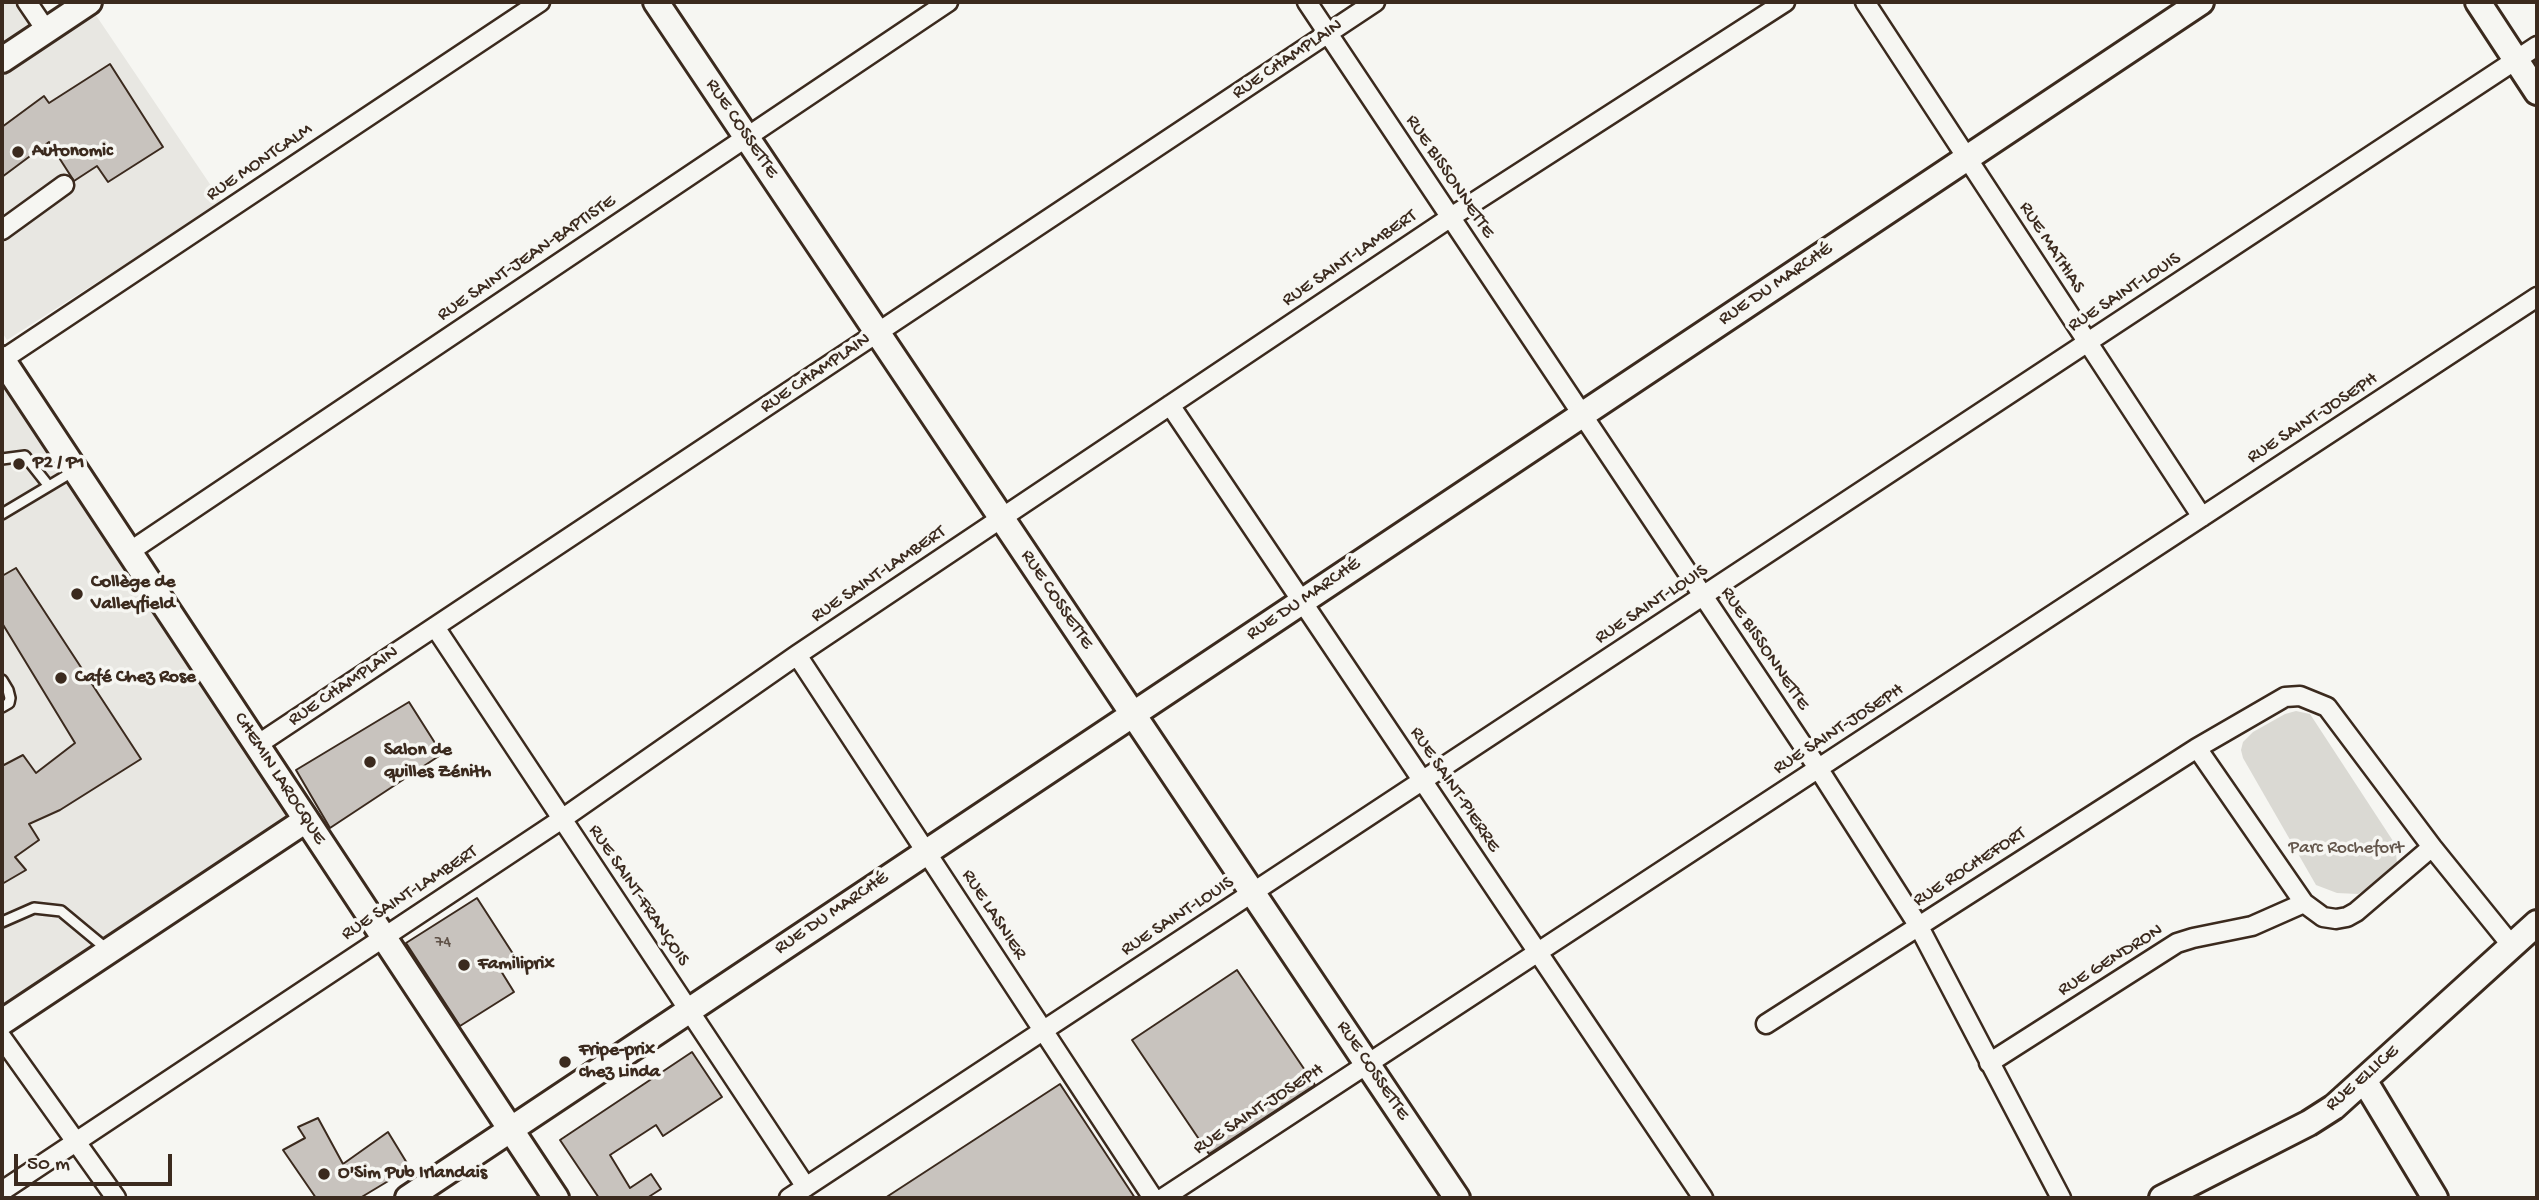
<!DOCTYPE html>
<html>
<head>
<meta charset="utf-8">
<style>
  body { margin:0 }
  #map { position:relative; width:2539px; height:1200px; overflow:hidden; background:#f6f6f2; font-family:"Gochi Hand",sans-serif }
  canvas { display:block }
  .frame { position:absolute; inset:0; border:4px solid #3b2a1e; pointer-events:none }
  .scale { position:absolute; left:14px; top:1154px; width:158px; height:32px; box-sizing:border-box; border:4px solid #3b2a1e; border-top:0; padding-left:9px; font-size:21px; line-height:24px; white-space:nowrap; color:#3b2a1e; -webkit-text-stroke:5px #f6f6f2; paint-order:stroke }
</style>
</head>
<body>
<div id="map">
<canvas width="2539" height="1200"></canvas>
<div class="frame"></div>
<div class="scale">50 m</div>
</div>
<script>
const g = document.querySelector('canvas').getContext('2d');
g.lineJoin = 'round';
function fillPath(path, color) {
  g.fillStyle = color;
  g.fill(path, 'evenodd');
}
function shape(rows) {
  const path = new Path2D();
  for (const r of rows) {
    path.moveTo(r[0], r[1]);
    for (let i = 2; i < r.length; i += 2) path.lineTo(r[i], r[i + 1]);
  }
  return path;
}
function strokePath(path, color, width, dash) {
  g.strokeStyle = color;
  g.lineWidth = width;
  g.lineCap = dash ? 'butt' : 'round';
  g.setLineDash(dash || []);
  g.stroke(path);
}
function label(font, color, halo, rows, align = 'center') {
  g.font = font + ' "Gochi Hand",sans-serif';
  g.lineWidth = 7;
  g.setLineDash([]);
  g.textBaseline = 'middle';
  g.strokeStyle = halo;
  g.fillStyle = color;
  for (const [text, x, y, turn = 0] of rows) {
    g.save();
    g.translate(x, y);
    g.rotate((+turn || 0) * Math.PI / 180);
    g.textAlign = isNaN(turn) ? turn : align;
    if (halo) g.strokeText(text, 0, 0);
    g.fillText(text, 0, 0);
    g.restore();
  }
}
fillPath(shape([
  [2,2,16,2,35,30,87,2,222,202,7,340,2,332],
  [2,369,302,818,2,1016]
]), '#e8e7e2');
fillPath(shape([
  [2296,711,2310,714,2395,844,2397,863,2386,877,2358,894,2337,893,2316,885,2243,758,2241,750,2243,742,2253,732,2285,714]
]), '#dad9d3');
const building = shape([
  [110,64,163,147,108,182,97,166,74,181,49,142,2,177,2,127,44,96,49,103,110,64],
  [16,568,141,759,60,810,29,824,39,840,15,857,26,870,2,884,2,766,23,755,36,773,75,743,2,623,2,576,16,568],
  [409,702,442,754,330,828,296,770,409,702],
  [477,898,517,960,501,971,514,992,460,1026,406,943,477,898],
  [1237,970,1315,1085,1209,1154,1132,1040,1237,970],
  [692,1052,722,1097,663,1136,656,1125,610,1155,630,1188,651,1174,661,1189,647,1198,599,1198,560,1140,692,1052],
  [1060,1084,1135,1198,885,1198,1060,1084],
  [318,1118,343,1164,388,1132,410,1168,360,1198,316,1198,283,1150,305,1138,298,1127,318,1118]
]);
fillPath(building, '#c8c3be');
strokePath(building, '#3b2a1e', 2);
const lane = shape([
  [2,459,25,456,48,485],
  [2,514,74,471],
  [2,680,8,690,10,698,9,703,2,707],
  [2,922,34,908,61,911,108,950]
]);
const street = shape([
  [27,2,46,30],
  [1307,2,1818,768,1918,925,2061,1198],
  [1865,2,2202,517],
  [2,230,64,185],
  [2,360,540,2],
  [1170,405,1703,1198],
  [129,552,948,2],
  [435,627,806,1187],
  [797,655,1153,1198],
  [257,745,1375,2],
  [2197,748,2304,903,2323,917,2336,919,2347,917,2356,912,2432,847],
  [1766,1024,2197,748,2285,697,2300,696,2327,707,2432,847,2512,946],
  [2,1038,116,1198],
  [1989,1063,2177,943,2193,938,2252,926,2304,903],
  [2,1191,562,819,797,655,1451,217,1785,2],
  [789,1198,2537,46],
  [1163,1198,2537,297]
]);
const secondary = shape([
  [656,2,1457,1198],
  [2478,2,2537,92],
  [2,60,89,2],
  [2,359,556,1198],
  [2,1022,306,820],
  [2364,1080,2435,1198],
  [408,1198,2201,2],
  [2162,1198,2309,1123,2334,1107,2537,923]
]);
strokePath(lane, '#3b2a1e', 14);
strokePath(street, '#3b2a1e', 23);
strokePath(secondary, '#3b2a1e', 30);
strokePath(lane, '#f6f6f2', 9);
strokePath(street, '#f6f6f2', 18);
strokePath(secondary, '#f6f6f2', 24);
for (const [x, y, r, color] of [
  [18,152,7,"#3b2a1e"],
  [19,464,7,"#3b2a1e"],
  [77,594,7,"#3b2a1e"],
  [61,678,7,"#3b2a1e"],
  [370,762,7,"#3b2a1e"],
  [464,965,7,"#3b2a1e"],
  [565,1062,7,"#3b2a1e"],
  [324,1174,7,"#3b2a1e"]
]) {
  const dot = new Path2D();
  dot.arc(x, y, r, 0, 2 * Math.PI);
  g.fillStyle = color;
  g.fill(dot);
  strokePath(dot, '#f6f6f2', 2.5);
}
label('16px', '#5e5046', null, [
  ["74",443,944]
]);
label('19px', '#3b2a1e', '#f6f6f2', [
  ["RUE CHAMPLAIN",1288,60,-34],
  ["RUE COSSETTE",741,129,56],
  ["RUE MONTCALM",260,163,-34],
  ["RUE BISSONNETTE",1449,177,56],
  ["RUE MATHIAS",2051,248,57],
  ["RUE SAINT-JEAN-BAPTISTE",527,259,-34],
  ["RUE SAINT-LAMBERT",1350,259,-34],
  ["RUE DU MARCHÉ",1776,285,-34],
  ["RUE SAINT-LOUIS",2125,293,-33],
  ["RUE CHAMPLAIN",816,374,-34],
  ["RUE SAINT-JOSEPH",2313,419,-33],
  ["RUE SAINT-LAMBERT",879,575,-34],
  ["RUE COSSETTE",1056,600,56],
  ["RUE DU MARCHÉ",1304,600,-34],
  ["RUE SAINT-LOUIS",1652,605,-33],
  ["RUE BISSONNETTE",1764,649,56],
  ["RUE CHAMPLAIN",344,687,-34],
  ["RUE SAINT-JOSEPH",1839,730,-33],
  ["CHEMIN LAROCQUE",279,779,57],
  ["RUE SAINT-PIERRE",1454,790,56],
  ["RUE ROCHEFORT",1970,868,-33],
  ["RUE SAINT-LAMBERT",410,894,-33],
  ["RUE SAINT-FRANÇOIS",638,896,56],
  ["RUE DU MARCHÉ",832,914,-34],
  ["RUE LASNIER",993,915,57],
  ["RUE SAINT-LOUIS",1178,917,-33],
  ["RUE GENDRON",2111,961,-32],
  ["RUE COSSETTE",1372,1071,56],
  ["RUE ELLICE",2363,1079,-41],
  ["RUE SAINT-JOSEPH",1259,1110,-33]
]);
label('bold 19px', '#3b2a1e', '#f6f6f2', [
  ["Autonomic",32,152],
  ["P2 / P1",33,464],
  ["Collège de",91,583],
  ["Valleyfield",91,605],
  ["Café Chez Rose",75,678],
  ["Salon de",384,751],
  ["quilles Zénith",384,773],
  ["Familiprix",478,965],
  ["Fripe-prix",579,1051],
  ["chez Linda",579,1073],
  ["O'Sim Pub Irlandais",338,1174]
], 'left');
label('19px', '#63564b', '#f6f6f2', [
  ["Parc Rochefort",2346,849]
]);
</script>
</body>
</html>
